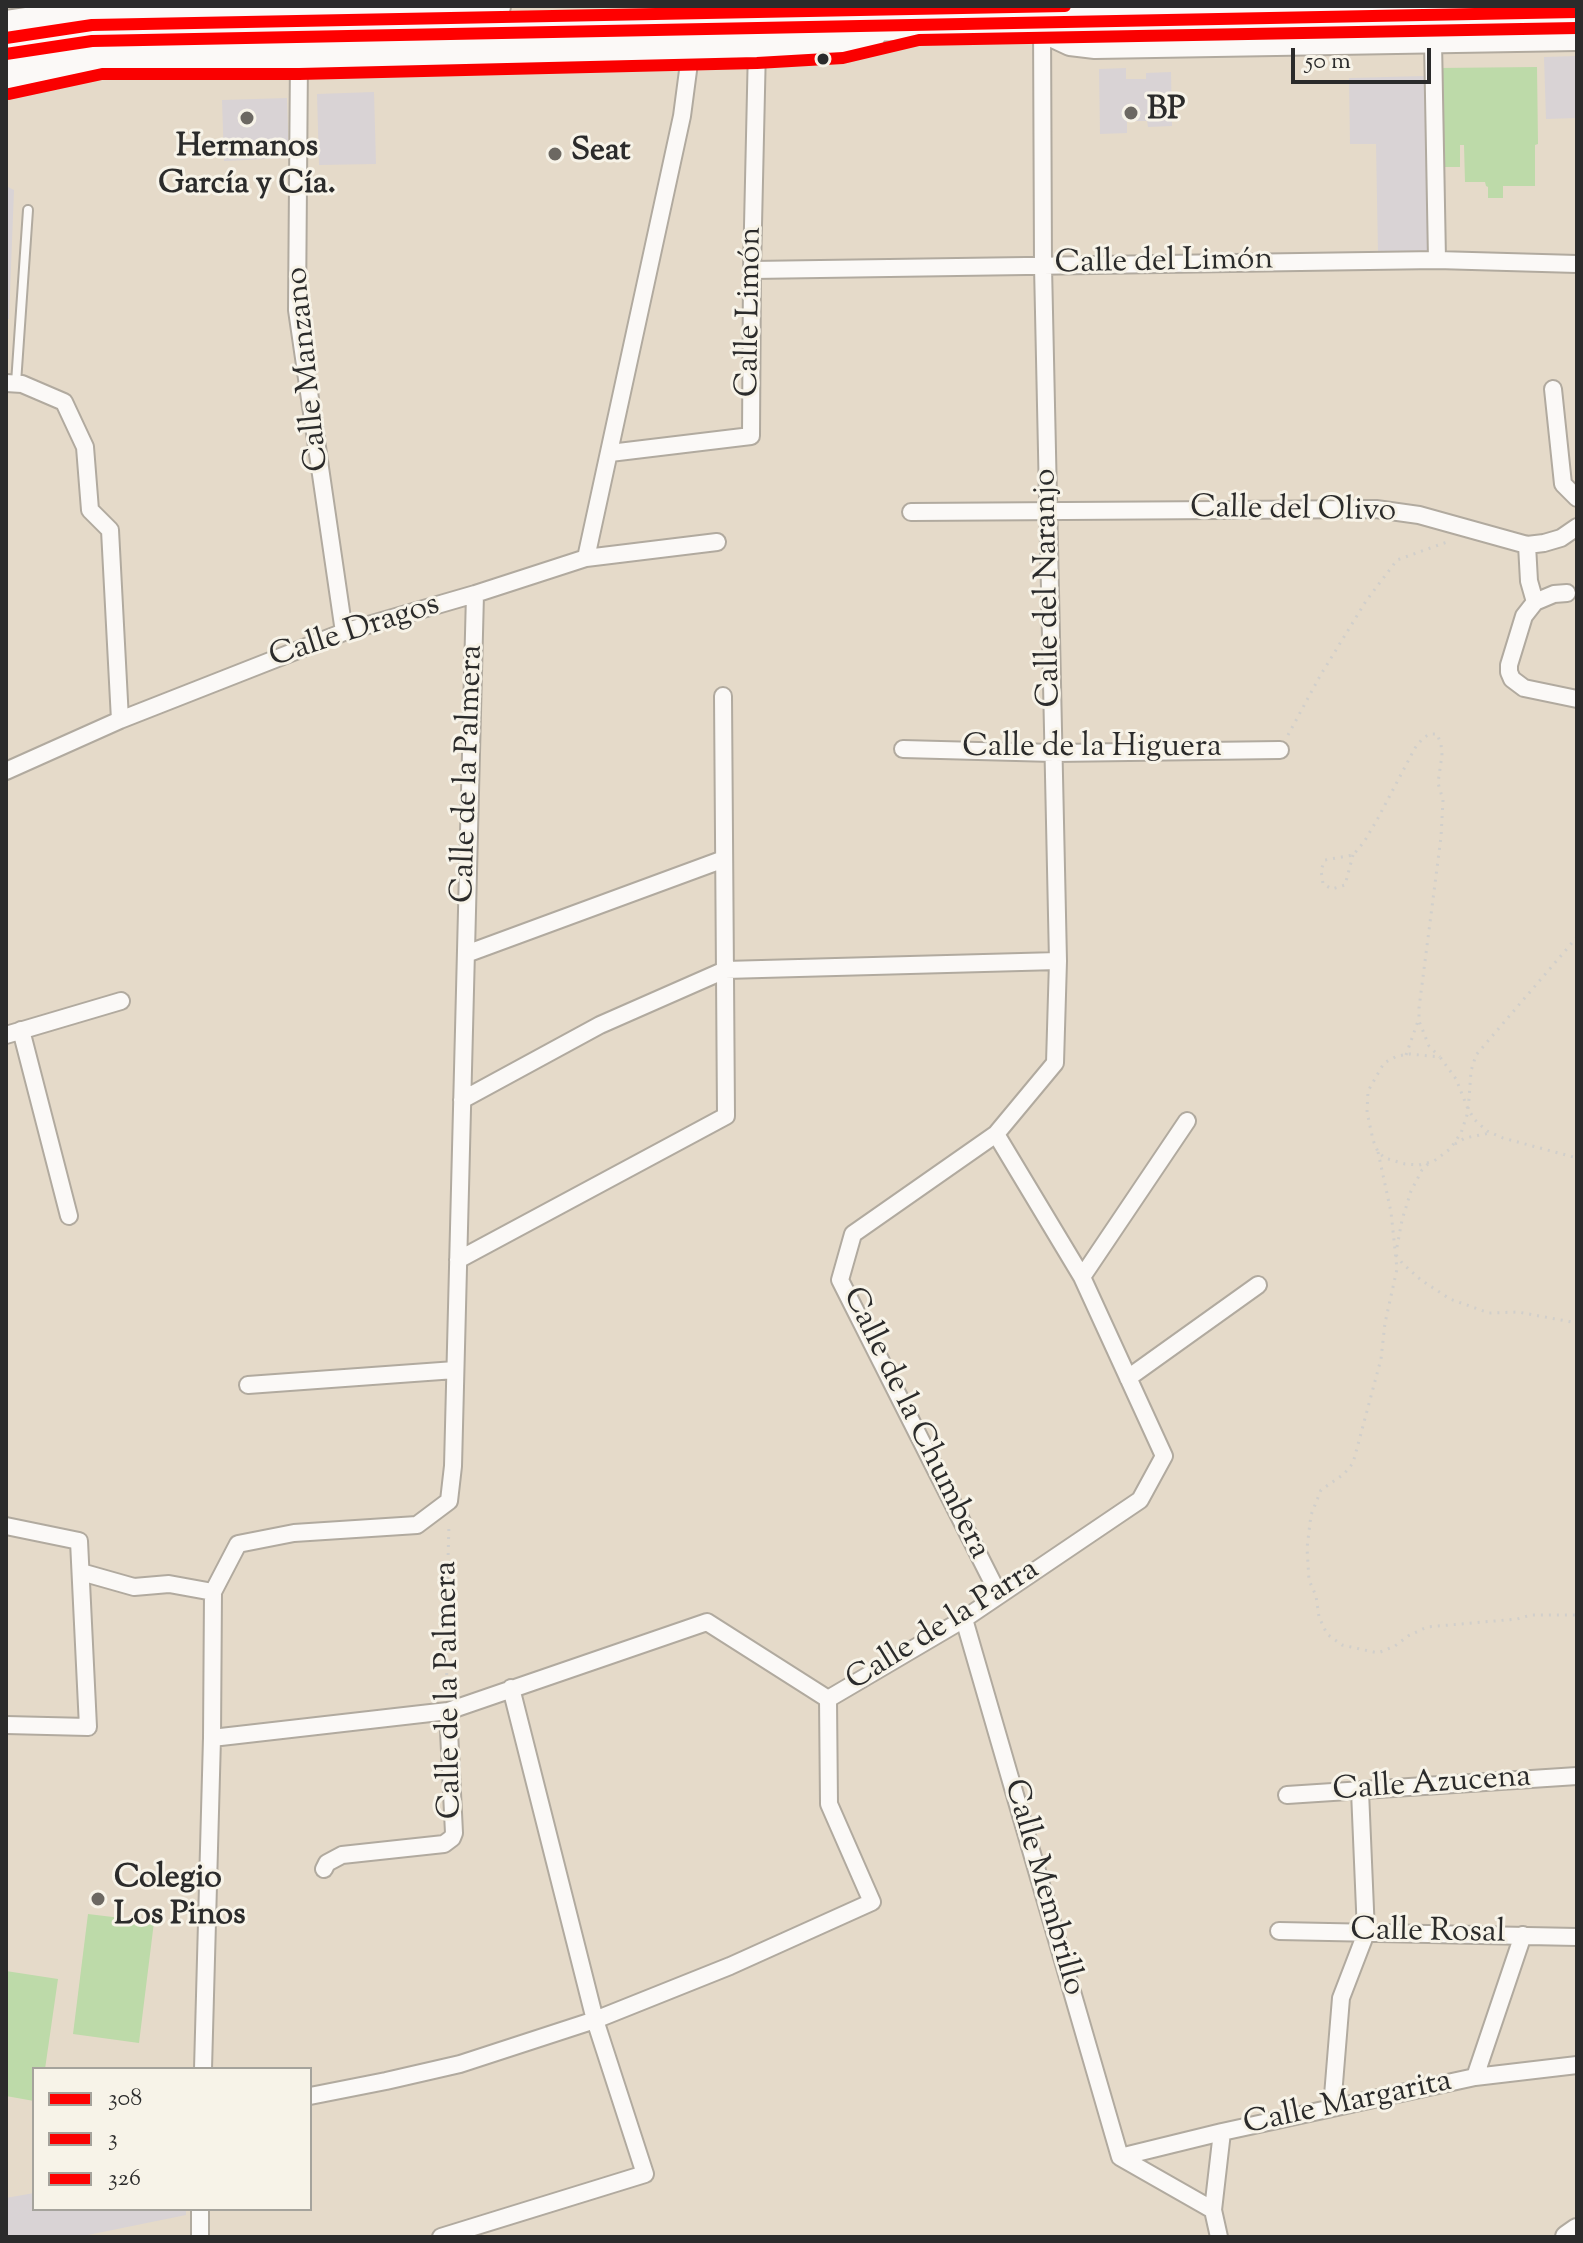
<!DOCTYPE html>
<html>
<head>
<meta charset="utf-8">
<style>
  body { margin:0 }
  #map { position:relative; width:1583px; height:2243px; overflow:hidden; background:#e5dac9; font-family:"Sorts Mill Goudy",serif }
  canvas { display:block }
  .frame { position:absolute; inset:0; border:8px solid #2b2b2b; pointer-events:none }
  .legend { position:absolute; left:32px; top:2067px; width:280px; height:144px; box-sizing:border-box; background:#f7f3e8; border:2px solid #a5a39c; margin:0; padding:10px 14px; list-style:none; font-size:24px; color:#2b2b2b }
  .legend li { display:flex; align-items:center; gap:16px; height:40px }
  .legend b { width:40px; border:2px solid #a5a39c }
  .scale { position:absolute; left:1291px; top:48px; width:140px; height:36px; box-sizing:border-box; border:4px solid #2b2b2b; border-top:0; padding-left:10px; font-size:24px; line-height:28px; white-space:nowrap; color:#2b2b2b; -webkit-text-stroke:6px #f7f3e8; paint-order:stroke }
</style>
</head>
<body>
<div id="map">
<canvas width="1583" height="2243"></canvas>
<div class="frame"></div>
<ul class="legend">
<li><b style="height:10px;background:#f00"></b>308</li>
<li><b style="height:10px;background:#fa0000"></b>3</li>
<li><b style="height:10px;background:#f00"></b>326</li>
</ul>
<div class="scale">50 m</div>
</div>
<script>
const g = document.querySelector('canvas').getContext('2d');
g.lineJoin = 'round';
function fillPath(path, color) {
  g.fillStyle = color;
  g.fill(path, 'evenodd');
}
function shape(rows) {
  const path = new Path2D();
  for (const r of rows) {
    path.moveTo(r[0], r[1]);
    for (let i = 2; i < r.length; i += 2) path.lineTo(r[i], r[i + 1]);
  }
  return path;
}
function strokePath(path, color, width, dash) {
  g.strokeStyle = color;
  g.lineWidth = width;
  g.lineCap = dash ? 'butt' : 'round';
  g.setLineDash(dash || []);
  g.stroke(path);
}
function label(font, color, halo, rows, align = 'center') {
  g.font = font + ' "Sorts Mill Goudy",serif';
  g.lineWidth = 6;
  g.setLineDash([]);
  g.textBaseline = 'middle';
  g.strokeStyle = halo;
  g.fillStyle = color;
  for (const [text, x, y, turn = 0] of rows) {
    g.save();
    g.translate(x, y);
    g.rotate((+turn || 0) * Math.PI / 180);
    g.textAlign = isNaN(turn) ? turn : align;
    if (halo) g.strokeText(text, 0, 0);
    g.fillText(text, 0, 0);
    g.restore();
  }
}
fillPath(shape([
  [1537,67,1538,144,1535,145,1535,186,1503,186,1503,198,1488,198,1488,187,1486,186,1485,182,1465,182,1464,145,1460,145,1460,167,1441,167,1438,68],
  [88,1914,154,1922,139,2043,73,2034],
  [6,1971,58,1979,45,2069,34,2069,34,2101,6,2096]
]), '#bddaa9');
fillPath(shape([
  [1577,56,1577,118,1546,119,1544,57],
  [1126,68,1126,79,1146,79,1146,73,1171,72,1172,126,1148,127,1147,121,1127,121,1127,133,1100,134,1099,69],
  [1426,76,1429,253,1378,254,1376,144,1350,144,1349,78],
  [374,92,376,164,319,165,317,94],
  [287,98,289,158,224,161,222,100],
  [6,186,14,190,9,319,6,319],
  [34,2193,34,2209,186,2209,186,2215,78,2237,6,2237,6,2198]
]), '#d9d3d5');
const lane = shape([
  [16,383,28,210]
]);
const street = shape([
  [1433,41,1437,260],
  [299,58,297,310,344,632],
  [752,270,1437,260,1577,264],
  [6,383,22,384,64,402,85,447,90,510,110,530,120,720],
  [1553,389,1563,484,1577,498],
  [610,453,751,436,752,270,757,47],
  [911,512,1376,509,1419,515,1527,545,1544,543,1561,538,1577,527],
  [1527,545,1529,581,1535,602],
  [586,558,682,116,691,48],
  [1567,593,1554,594,1535,602,1524,616,1509,665,1509,672,1512,679,1524,688,1577,699],
  [903,749,1054,753,1280,750],
  [6,771,120,720,344,632,475,594,586,558,717,542],
  [466,954,724,859],
  [21,1030,69,1216],
  [6,1035,121,1001],
  [462,1100,600,1025,725,970,1058,961],
  [458,1260,726,1116,723,696],
  [1082,1277,1187,1121],
  [1128,1378,1258,1285],
  [248,1385,455,1370],
  [6,1526,79,1541,88,1727,6,1725],
  [81,1572,134,1587,169,1584,213,1592],
  [999,1595,840,1280,853,1234,996,1134,1055,1063,1058,961,1043,266,1042,22],
  [964,1619,1120,2157],
  [212,1738,448,1711,707,1622,828,1699,964,1619,1140,1500,1164,1456,1082,1277,996,1134],
  [1287,1795,1577,1776],
  [324,1869,327,1863,342,1855,444,1844,452,1838,454,1833,448,1711],
  [1279,1931,1577,1937],
  [203,2069,212,1738,213,1592,238,1544,294,1533,417,1525,449,1501,453,1466,475,594],
  [1475,2077,1523,1935],
  [310,2096,386,2081,460,2064,595,2020,730,1966,872,1902,829,1804,828,1699],
  [1332,2108,1341,1998,1366,1933,1360,1791],
  [1120,2157,1222,2132,1475,2077,1577,2065],
  [1120,2157,1213,2210],
  [200,2237,200,2209],
  [441,2237,645,2174,595,2020,511,1688],
  [1219,2237,1213,2210,1222,2132]
]);
const secondary = shape([
  [1042,22,1055,37,1070,44,1095,47,1577,39],
  [6,78,100,58,299,58,757,47,841,42,874,36],
  [1567,2237,1577,2230]
]);
const highway = shape([
  [6,26,72,16,123,13,495,6],
  [6,54,92,41,1577,12]
]);
strokePath(lane, '#b1aa9f', 12);
strokePath(street, '#b1aa9f', 20);
strokePath(secondary, '#b1aa9f', 26);
strokePath(highway, '#b1aa9f', 34);
strokePath(shape([
  [1288,735,1320,676,1366,601,1397,560,1447,542],
  [1353,855,1345,885,1332,889,1323,884,1321,870,1325,860,1353,855,1364,842,1378,818,1415,748,1423,738,1430,734,1437,734,1441,744,1442,755,1438,783,1443,800,1441,837,1419,1008,1419,1021,1429,1046,1440,1057],
  [1577,937,1476,1055,1471,1071,1469,1099,1468,1109,1467,1115,1461,1133,1450,1149,1434,1161,1419,1165,1405,1164,1385,1158,1378,1152,1373,1140,1367,1112,1368,1091,1384,1063,1397,1056,1410,1054,1440,1057,1456,1079,1468,1109,1475,1120,1487,1131,1503,1138,1577,1158],
  [1406,1055,1418,1021],
  [1455,1144,1465,1138,1490,1133],
  [1378,1152,1391,1212,1397,1269,1385,1323,1381,1359,1353,1463,1344,1474,1321,1490,1311,1515,1307,1548,1309,1580,1316,1596,1319,1617,1327,1634,1342,1645,1378,1653,1395,1646,1408,1636,1427,1627,1517,1619,1531,1615,1577,1615],
  [1397,1247,1402,1220,1411,1191,1422,1170,1429,1163],
  [1396,1255,1403,1264,1421,1280,1450,1299,1489,1313,1518,1312,1577,1323],
  [447,1691,446,1635,449,1523]
]), '#d1cfcb', 3, [2, 6]);
strokePath(lane, '#fbf9f7', 8);
strokePath(street, '#fbf9f7', 16);
strokePath(secondary, '#fbf9f7', 22);
strokePath(highway, '#fbf9f7', 30);
strokePath(shape([
  [6,54,92,41,1577,12]
]), '#f00', 12);
strokePath(shape([
  [9,94,102,74,299,74,757,63,843,58,919,40,1577,28]
]), '#fa0000', 12);
strokePath(shape([
  [6,38,92,25,1065,6]
]), '#f00', 12);
for (const [x, y, r, color] of [
  [823,59,7,"#2b2b2b"],
  [1131,113,8,"#6c6862"],
  [247,118,8,"#6c6862"],
  [555,154,8,"#6c6862"],
  [98,1899,8,"#6c6862"]
]) {
  const dot = new Path2D();
  dot.arc(x, y, r, 0, 2 * Math.PI);
  g.fillStyle = color;
  g.fill(dot);
  strokePath(dot, '#f7f3e8', 3);
}
label('bold 32px', '#2b2b2b', '#f7f3e8', [
  ["BP",1147,113],
  ["Hermanos",247,150,"center"],
  ["García y Cía.",247,187,"center"],
  ["Seat",571,154],
  ["Colegio",114,1881],
  ["Los Pinos",114,1918]
], 'left');
label('32px', '#2b2b2b', '#f7f3e8', [
  ["Calle del Limón",1164,264,-1],
  ["Calle Limón",752,312,-89],
  ["Calle Manzano",310,369,-96],
  ["Calle del Olivo",1293,512,1],
  ["Calle del Naranjo",1050,588,-91],
  ["Calle Dragos",355,633,-18],
  ["Calle de la Higuera",1092,750],
  ["Calle de la Palmera",470,774,-88],
  ["Calle de la Chumbera",914,1424,64],
  ["Calle de la Parra",944,1627,-32],
  ["Calle de la Palmera",451,1690,-91],
  ["Calle Azucena",1432,1786,-4],
  ["Calle Membrillo",1042,1888,74],
  ["Calle Rosal",1428,1934,1],
  ["Calle Margarita",1348,2105,-12]
]);
</script>
</body>
</html>
